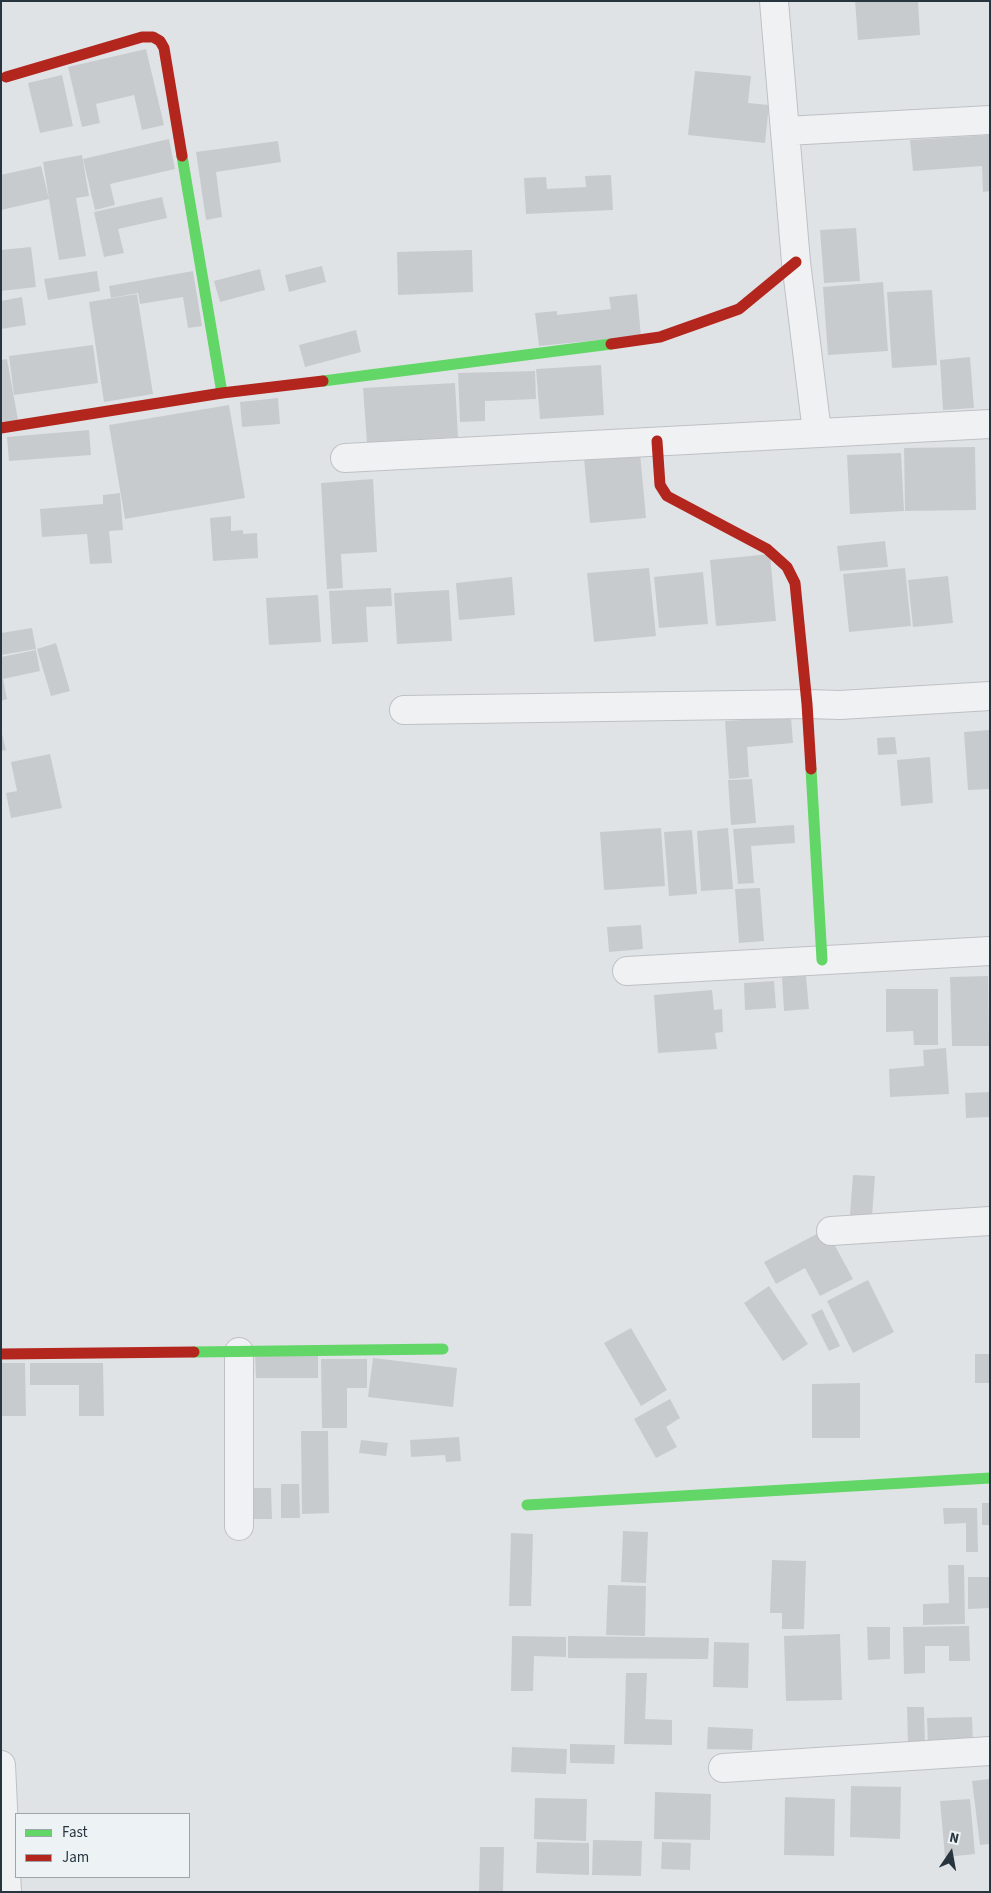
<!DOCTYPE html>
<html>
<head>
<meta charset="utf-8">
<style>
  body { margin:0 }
  #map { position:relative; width:991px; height:1893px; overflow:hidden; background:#e0e3e6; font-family:"Source Sans 3",sans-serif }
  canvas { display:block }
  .frame { position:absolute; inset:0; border:2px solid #27353f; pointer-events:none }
  .legend { position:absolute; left:15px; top:1813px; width:175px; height:65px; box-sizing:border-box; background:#edf2f5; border:1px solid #9ea6ac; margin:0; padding:6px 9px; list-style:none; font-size:15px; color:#27353f }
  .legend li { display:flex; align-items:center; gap:10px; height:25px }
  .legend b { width:25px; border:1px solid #9ea6ac }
  .north { position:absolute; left:926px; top:1828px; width:50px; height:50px; -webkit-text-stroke:4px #edf2f5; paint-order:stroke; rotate:12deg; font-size:14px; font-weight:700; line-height:20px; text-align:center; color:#27353f }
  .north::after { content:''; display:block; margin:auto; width:18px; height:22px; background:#27353f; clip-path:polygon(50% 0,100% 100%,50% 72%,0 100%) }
</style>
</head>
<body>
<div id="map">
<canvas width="991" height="1893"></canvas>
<div class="frame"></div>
<ul class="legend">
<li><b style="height:6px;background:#63d668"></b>Fast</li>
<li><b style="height:6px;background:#b3261e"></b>Jam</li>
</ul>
<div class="north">N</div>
</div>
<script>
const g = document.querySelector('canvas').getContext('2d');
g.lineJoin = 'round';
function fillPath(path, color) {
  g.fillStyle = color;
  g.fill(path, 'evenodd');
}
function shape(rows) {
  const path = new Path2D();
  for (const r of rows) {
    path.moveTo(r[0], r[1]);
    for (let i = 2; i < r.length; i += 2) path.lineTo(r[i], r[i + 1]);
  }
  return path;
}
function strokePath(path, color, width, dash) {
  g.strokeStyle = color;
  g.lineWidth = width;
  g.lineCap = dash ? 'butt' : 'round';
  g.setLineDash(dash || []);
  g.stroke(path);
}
fillPath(shape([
  [855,1,918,1,920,35,858,40],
  [146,49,164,125,142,130,134,95,96,104,100,123,82,127,68,67],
  [695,71,751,76,748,103,769,105,765,143,688,135],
  [62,75,73,126,40,133,28,83],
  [990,135,990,191,983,192,982,166,913,171,910,140],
  [169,139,175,169,110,184,115,205,95,210,83,159],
  [278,141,281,162,216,172,222,217,206,220,196,152],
  [82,155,89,196,76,198,86,256,59,260,43,162],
  [41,166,49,199,1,210,1,175],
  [611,175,613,210,526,214,524,178,546,177,547,189,586,187,585,176],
  [162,197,167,218,118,229,124,253,104,257,94,212],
  [856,228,860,281,824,283,820,230],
  [31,247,36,287,1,291,1,250],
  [472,250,473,292,398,295,397,252],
  [322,266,326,282,289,292,285,275],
  [260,269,265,290,220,302,214,281],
  [97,271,100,291,48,300,44,279],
  [193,271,202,326,188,328,183,297,140,304,138,293,111,298,109,286],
  [883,282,888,351,828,355,823,287],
  [932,290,937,365,892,368,887,292],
  [137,294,153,394,104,402,89,302],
  [637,294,641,336,539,346,535,313,557,311,557,315,611,309,609,297],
  [22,297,26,325,1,329,1,301],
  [356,330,361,352,305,367,299,345],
  [93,345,98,383,14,395,9,356],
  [970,357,974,408,943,410,940,360],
  [7,359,18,420,1,423,1,360],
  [601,365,604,415,540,419,536,369],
  [535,371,536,399,485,401,485,421,460,422,458,373],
  [455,383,458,437,367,443,363,388],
  [278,398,280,424,242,427,240,402],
  [229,405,245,498,125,519,109,425],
  [89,430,91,455,9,461,7,437],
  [975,447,976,510,905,511,904,448],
  [640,453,646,518,590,523,584,458],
  [901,453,904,511,850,514,847,455],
  [373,479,377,552,341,554,343,588,327,589,321,483],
  [120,493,123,530,109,531,112,563,90,564,87,534,42,537,40,509,103,504,103,495],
  [231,516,231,531,243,530,243,534,257,533,258,558,213,561,210,518],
  [885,541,888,567,840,571,837,546],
  [770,554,776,621,716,626,710,560],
  [649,568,656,636,594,642,587,573],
  [905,568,911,626,849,632,843,574],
  [703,572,708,624,659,628,654,577],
  [948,576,953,623,913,627,908,580],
  [512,577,515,615,459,620,456,583],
  [391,588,392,606,366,607,368,642,332,644,329,591],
  [449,590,452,641,397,644,394,593],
  [318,595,321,642,269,645,266,598],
  [32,628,36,649,1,655,1,633],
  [56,643,70,691,51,696,37,649],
  [36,650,40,671,3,679,7,699,1,701,1,657],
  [791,717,793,743,747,747,749,777,729,779,725,721],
  [1,730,6,750,1,751],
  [990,730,990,789,968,790,964,732],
  [895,737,897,754,878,755,877,738],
  [50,754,62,808,11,818,6,793,17,791,11,762],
  [930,757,933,803,901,806,897,760],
  [752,779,756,823,731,825,728,780],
  [794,825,795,843,751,846,754,883,738,884,733,829],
  [661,828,665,886,604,890,600,832],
  [728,828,733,889,701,891,697,831],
  [692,830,697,894,669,896,664,832],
  [760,888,764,941,739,943,735,889],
  [641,925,643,949,609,952,607,927],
  [806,976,809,1009,784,1011,782,977],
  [988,976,989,1046,952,1046,950,977],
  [774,981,776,1008,745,1010,744,983],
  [886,989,938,989,938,1045,914,1045,913,1031,886,1032],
  [712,990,714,1010,722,1009,723,1032,715,1033,717,1049,658,1053,654,995],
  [946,1048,949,1094,890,1097,889,1069,924,1066,923,1050],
  [990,1092,990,1117,966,1118,965,1093],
  [853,1175,875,1176,872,1216,850,1215],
  [826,1229,853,1279,820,1296,805,1268,776,1284,764,1262],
  [868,1280,894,1332,853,1353,827,1301],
  [769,1286,808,1344,783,1361,744,1303],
  [822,1309,840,1346,829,1351,811,1315],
  [631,1328,667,1390,641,1406,604,1343],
  [975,1354,990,1354,990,1383,975,1383],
  [318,1355,318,1378,256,1378,255,1356],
  [373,1358,457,1368,453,1407,368,1397],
  [321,1359,367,1359,367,1388,347,1388,347,1428,322,1428],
  [2,1363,25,1363,26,1416,2,1416],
  [30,1363,103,1363,104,1416,79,1416,79,1385,30,1385],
  [860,1383,860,1438,812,1438,812,1384],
  [670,1399,680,1418,666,1427,677,1447,656,1458,634,1419],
  [301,1431,328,1431,329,1513,302,1514],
  [459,1437,461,1461,446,1462,445,1455,411,1457,410,1440],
  [361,1440,388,1443,386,1456,359,1453],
  [281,1484,299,1484,300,1518,281,1518],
  [253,1488,271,1488,272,1519,253,1519],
  [982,1503,990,1503,990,1525,982,1525],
  [943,1508,977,1508,978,1552,966,1552,966,1523,944,1524],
  [623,1531,648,1532,646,1583,621,1582],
  [511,1533,533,1534,531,1606,509,1606],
  [772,1560,806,1561,804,1629,782,1629,782,1613,770,1613],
  [948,1565,964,1565,965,1624,923,1625,923,1604,949,1603],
  [968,1577,990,1577,990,1608,968,1609],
  [608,1585,646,1586,645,1636,606,1635],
  [969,1626,970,1661,949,1661,949,1646,925,1646,925,1673,904,1674,903,1627],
  [867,1627,890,1627,890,1659,868,1660],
  [840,1634,842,1700,786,1701,784,1636],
  [512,1636,566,1637,566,1657,534,1656,533,1691,511,1691],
  [568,1636,709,1638,708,1659,568,1658],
  [714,1642,749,1643,748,1688,713,1687],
  [626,1673,647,1673,645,1719,672,1720,672,1745,624,1744],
  [907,1707,924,1707,925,1745,908,1745],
  [972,1717,973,1745,928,1746,927,1718],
  [708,1727,753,1729,752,1750,707,1749],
  [570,1744,615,1745,614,1764,570,1763],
  [512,1747,567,1749,566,1774,511,1772],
  [990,1779,990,1844,980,1845,972,1781],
  [851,1786,901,1787,900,1839,850,1837],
  [655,1792,711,1794,710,1840,654,1839],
  [785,1797,835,1799,834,1856,784,1855],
  [535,1798,587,1799,586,1841,534,1839],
  [970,1799,975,1854,945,1857,940,1801],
  [593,1840,642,1841,641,1876,592,1875],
  [537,1842,589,1843,589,1875,536,1873],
  [662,1842,691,1843,690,1870,661,1869],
  [480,1847,504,1847,503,1892,479,1892]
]), '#c8cbce');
const street = shape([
  [774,1,796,262,817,432],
  [786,131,990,120],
  [345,458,990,424],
  [404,710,807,704,840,705,990,696],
  [627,971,990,951],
  [831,1231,990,1221],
  [239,1352,239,1526],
  [1,1765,7,1892],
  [723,1768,990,1751]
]);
strokePath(street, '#bec1c4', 30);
strokePath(street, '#f0f1f2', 28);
strokePath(shape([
  [182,156,222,393],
  [323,381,611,344],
  [811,769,822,960],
  [194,1352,443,1349],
  [527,1505,990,1478]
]), '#63d668', 11);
strokePath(shape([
  [6,77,142,37,153,37,160,41,164,48,182,156],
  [611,344,660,337,739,309,796,262],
  [1,428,222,393,323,381],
  [657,441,660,485,667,496,767,549,787,567,795,583,807,704,811,769],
  [1,1354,194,1352]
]), '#b3261e', 11);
</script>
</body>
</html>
